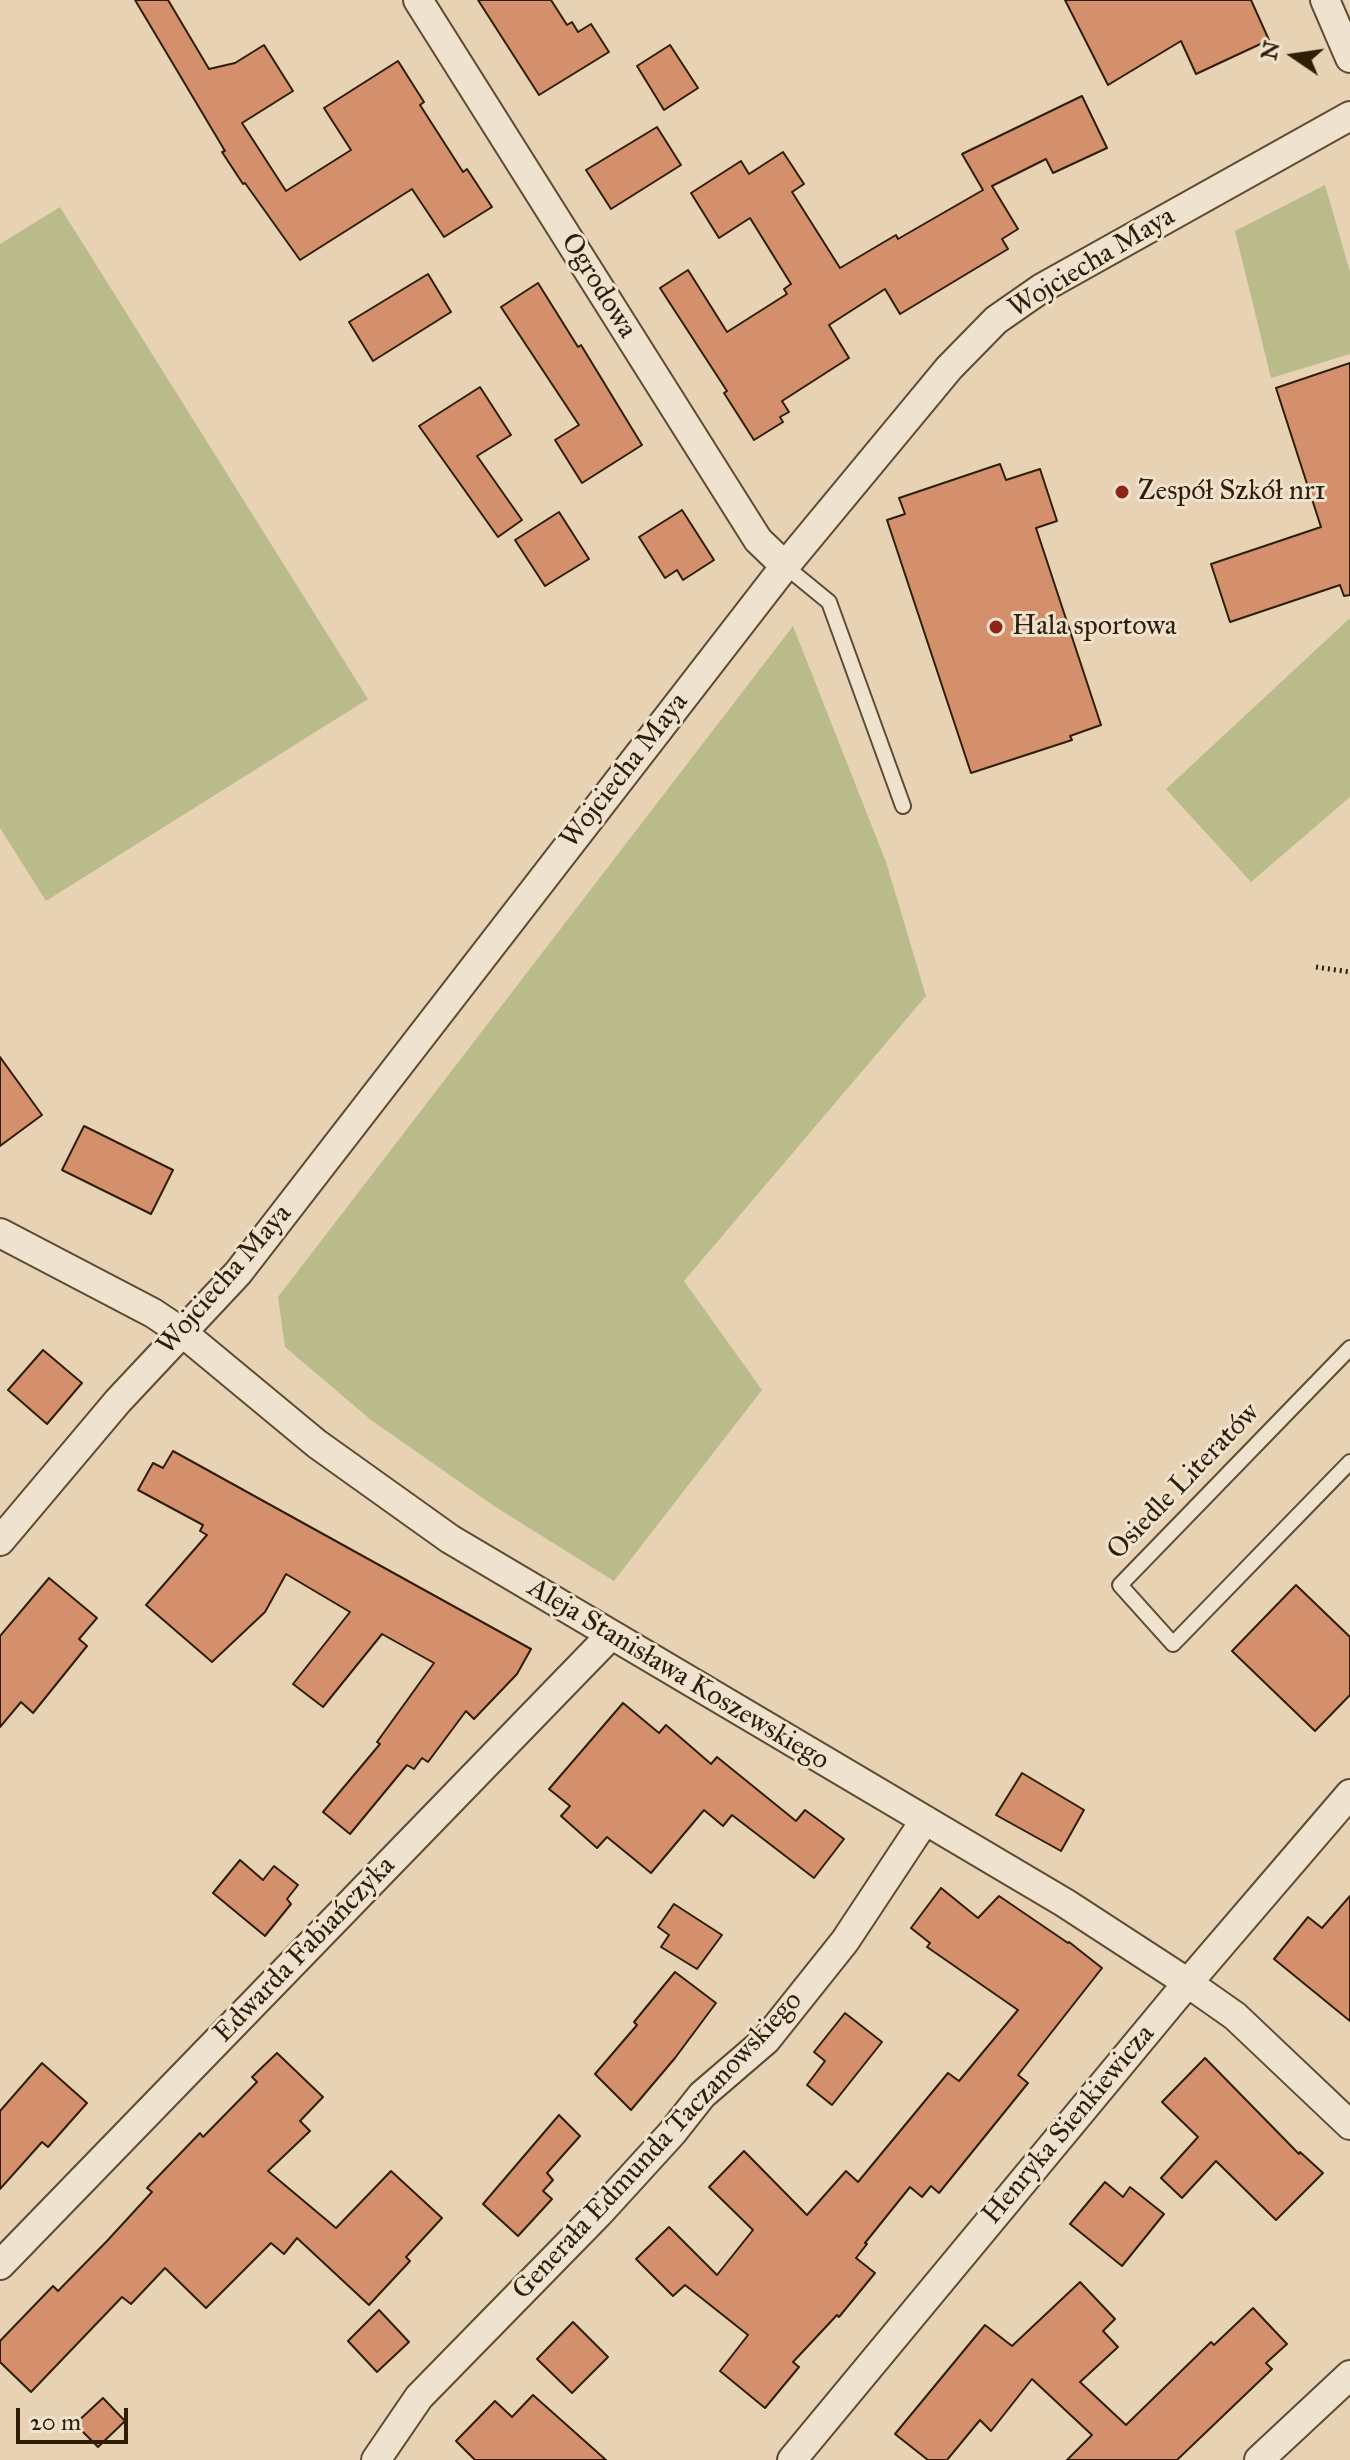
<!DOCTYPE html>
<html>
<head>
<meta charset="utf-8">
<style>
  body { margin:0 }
  #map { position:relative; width:1350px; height:2460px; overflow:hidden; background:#e7d3b4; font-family:"IM FELL Great Primer",serif }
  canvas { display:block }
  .north { position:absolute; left:1254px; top:16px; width:80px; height:80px; -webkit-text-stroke:6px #efe2ce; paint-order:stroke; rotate:283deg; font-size:22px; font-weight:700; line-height:32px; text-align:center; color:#2f1e06 }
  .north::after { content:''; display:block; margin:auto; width:28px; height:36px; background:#2f1e06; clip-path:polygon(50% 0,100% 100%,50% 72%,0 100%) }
  .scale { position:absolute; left:16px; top:2408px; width:112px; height:36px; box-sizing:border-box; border:4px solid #2f1e06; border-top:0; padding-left:10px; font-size:24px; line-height:28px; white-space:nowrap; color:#2f1e06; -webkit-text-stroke:6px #efe2ce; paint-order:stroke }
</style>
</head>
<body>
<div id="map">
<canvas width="1350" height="2460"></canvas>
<div class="north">N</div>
<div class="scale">20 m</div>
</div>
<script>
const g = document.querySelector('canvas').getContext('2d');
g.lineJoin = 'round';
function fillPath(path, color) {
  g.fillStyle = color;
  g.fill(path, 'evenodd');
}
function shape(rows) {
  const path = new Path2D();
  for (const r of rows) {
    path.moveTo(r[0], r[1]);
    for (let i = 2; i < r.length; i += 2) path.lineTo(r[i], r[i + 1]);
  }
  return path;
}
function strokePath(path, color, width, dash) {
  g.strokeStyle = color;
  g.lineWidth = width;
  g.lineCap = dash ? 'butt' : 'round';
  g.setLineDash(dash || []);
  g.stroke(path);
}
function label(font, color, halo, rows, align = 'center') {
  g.font = font + ' "IM FELL Great Primer",serif';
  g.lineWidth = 6;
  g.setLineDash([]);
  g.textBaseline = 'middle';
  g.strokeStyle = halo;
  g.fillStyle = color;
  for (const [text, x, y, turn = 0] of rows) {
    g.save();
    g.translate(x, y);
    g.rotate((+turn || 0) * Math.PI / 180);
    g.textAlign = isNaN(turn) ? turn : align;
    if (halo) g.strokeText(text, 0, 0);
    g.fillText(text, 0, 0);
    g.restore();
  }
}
fillPath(shape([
  [1325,185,1350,272,1350,354,1271,378,1235,231],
  [60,207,368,699,46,901,0,828,0,244],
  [1350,618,1350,797,1251,882,1166,789],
  [793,626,886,862,926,996,684,1281,762,1390,614,1581,494,1506,371,1420,285,1347,278,1297]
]), '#babb8a');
const building = shape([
  [135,0,168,0,209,69,235,63,264,45,293,91,242,123,286,191,351,150,324,108,398,61,424,102,420,105,463,172,467,169,492,207,444,237,412,189,300,260,245,183,243,184,222,152,225,151,135,0],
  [478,0,551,0,567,25,572,22,578,32,591,24,609,52,539,95,478,0],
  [1065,0,1251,0,1269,40,1196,74,1181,41,1108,85,1065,0],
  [670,45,698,88,664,110,637,66,670,45],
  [1082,96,1107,148,1053,173,1046,159,992,186,1018,229,1002,239,1008,249,900,314,885,289,829,325,849,358,782,401,789,412,780,417,783,422,754,440,724,393,727,391,660,288,688,270,727,332,787,294,784,289,791,284,750,218,719,238,691,193,741,161,749,174,783,152,804,184,792,192,840,268,896,235,898,239,983,190,962,154,1082,96],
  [657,127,681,165,611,209,586,170,657,127],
  [428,274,451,312,373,361,349,322,428,274],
  [538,283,578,347,581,345,642,445,582,483,555,440,579,425,501,307,538,283],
  [1350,363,1350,595,1344,596,1340,585,1230,622,1211,564,1321,527,1276,388,1350,363],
  [480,387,511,435,477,456,522,520,498,537,419,426,480,387],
  [1000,464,1006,480,1040,469,1057,521,1036,528,1101,725,1070,736,1072,740,971,773,887,520,905,514,899,498,1000,464],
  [682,510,714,560,683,580,677,570,665,578,639,537,682,510],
  [559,512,589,559,545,586,515,540,559,512],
  [0,1057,42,1115,0,1146,0,1057],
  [84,1126,173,1170,151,1214,62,1170,84,1126],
  [43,1350,82,1383,47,1424,8,1390,43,1350],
  [173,1451,531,1649,517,1674,474,1719,466,1711,428,1762,422,1758,414,1769,407,1765,350,1834,323,1812,380,1744,377,1742,434,1663,382,1634,323,1707,293,1684,350,1612,286,1574,265,1612,212,1662,146,1605,207,1535,200,1531,203,1525,138,1490,153,1463,163,1468,173,1451],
  [49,1578,97,1618,79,1639,87,1646,33,1713,21,1702,0,1727,0,1636,49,1578],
  [1296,1585,1350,1637,1350,1695,1315,1731,1232,1651,1296,1585],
  [623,1703,659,1733,666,1725,711,1764,717,1757,796,1821,805,1810,844,1839,814,1878,732,1815,723,1826,704,1810,651,1873,607,1837,597,1848,561,1816,570,1806,549,1789,623,1703],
  [1022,1773,1084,1810,1061,1851,996,1815,1022,1773],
  [240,1860,263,1880,274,1866,298,1885,287,1899,291,1904,265,1936,213,1893,240,1860],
  [941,1888,978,1918,999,1896,1068,1943,1069,1942,1102,1968,1018,2075,1028,2083,939,2193,931,2186,922,2197,910,2187,865,2243,867,2244,856,2258,875,2273,839,2317,837,2315,793,2362,799,2367,765,2408,720,2371,748,2335,685,2285,673,2296,636,2259,669,2227,717,2275,753,2230,709,2187,744,2151,807,2215,846,2171,858,2182,948,2073,959,2081,1018,2010,927,1947,930,1943,911,1928,941,1888],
  [1350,1896,1350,2021,1274,1959,1308,1917,1322,1928,1350,1896],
  [674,1904,722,1935,697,1969,661,1947,669,1935,658,1927,674,1904],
  [675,1972,716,2003,675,2058,631,2110,595,2074,637,2025,634,2022,675,1972],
  [845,2013,882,2042,832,2105,807,2085,825,2061,814,2052,845,2013],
  [277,2053,323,2097,300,2121,310,2131,268,2171,336,2228,391,2171,442,2218,406,2257,410,2261,369,2305,297,2238,284,2254,271,2243,206,2308,165,2268,131,2304,122,2297,31,2392,0,2362,0,2341,53,2286,58,2291,107,2241,152,2192,147,2188,200,2133,203,2137,257,2082,252,2077,277,2053],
  [1205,2058,1299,2154,1300,2152,1323,2173,1276,2220,1216,2161,1182,2198,1161,2178,1198,2137,1162,2102,1205,2058],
  [42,2063,87,2103,48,2147,42,2142,0,2189,0,2111,42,2063],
  [559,2115,580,2136,547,2173,553,2180,543,2191,552,2199,518,2236,483,2204,559,2115],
  [1105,2182,1123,2197,1130,2187,1164,2214,1122,2266,1070,2224,1105,2182],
  [1080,2282,1115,2319,1103,2331,1118,2347,1080,2382,1126,2425,1211,2342,1214,2345,1253,2308,1287,2344,1266,2363,1272,2369,1177,2460,1067,2460,1092,2435,1032,2379,991,2431,980,2420,947,2460,928,2460,895,2434,985,2325,1012,2346,1080,2282],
  [379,2310,409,2342,377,2372,348,2341,379,2310],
  [573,2322,608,2357,572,2393,537,2359,573,2322],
  [533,2395,606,2460,475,2460,456,2441,495,2401,512,2417,533,2395],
  [103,2398,125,2421,98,2447,75,2424,103,2398]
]);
fillPath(building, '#d4906c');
strokePath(building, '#2f1e06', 2);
const lane = shape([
  [785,566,829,602,903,806],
  [1350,1348,1120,1585,1173,1644,1350,1462]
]);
const street = shape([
  [418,0,758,540,785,566],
  [1325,0,1350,58],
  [0,1233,153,1313,183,1333,317,1444,450,1539,1065,1903,1188,1983,1235,2016,1350,2125],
  [0,1541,118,1401,238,1273,785,566,949,368,996,320,1042,288,1350,116],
  [0,2265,611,1635],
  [376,2460,419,2397,599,2213,672,2133,702,2095,766,2040,845,1941,925,1820],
  [792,2460,1175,1998,1350,1794],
  [1259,2460,1350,2375]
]);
strokePath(lane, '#5d4b32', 18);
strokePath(street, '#5d4b32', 32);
strokePath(shape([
  [1316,967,1350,972]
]), '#2f1e06', 5, [2, 4]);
strokePath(lane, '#efe2ce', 14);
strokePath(street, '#efe2ce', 28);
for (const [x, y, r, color] of [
  [1122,492,8,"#8f2418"],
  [996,627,8,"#8f2418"]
]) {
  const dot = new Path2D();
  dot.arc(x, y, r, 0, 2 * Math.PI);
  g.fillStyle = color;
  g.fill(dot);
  strokePath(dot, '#efe2ce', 3);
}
label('28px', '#2f1e06', '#efe2ce', [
  ["Wojciecha Maya",1092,263,-31],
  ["Ogrodowa",598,286,58],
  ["Wojciecha Maya",625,771,-52],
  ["Wojciecha Maya",225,1280,-49],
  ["Osiedle Literatów",1184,1482,-46],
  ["Aleja Stanisława Koszewskiego",678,1675,31],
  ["Edwarda Fabiańczyka",305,1950,-46],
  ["Henryka Sienkiewicza",1069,2125,-50],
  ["Generała Edmunda Taczanowskiego",658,2146,-47]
]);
label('28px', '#2f1e06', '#efe2ce', [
  ["Zespół Szkół nr1",1138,492],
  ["Hala sportowa",1012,627]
], 'left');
</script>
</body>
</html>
